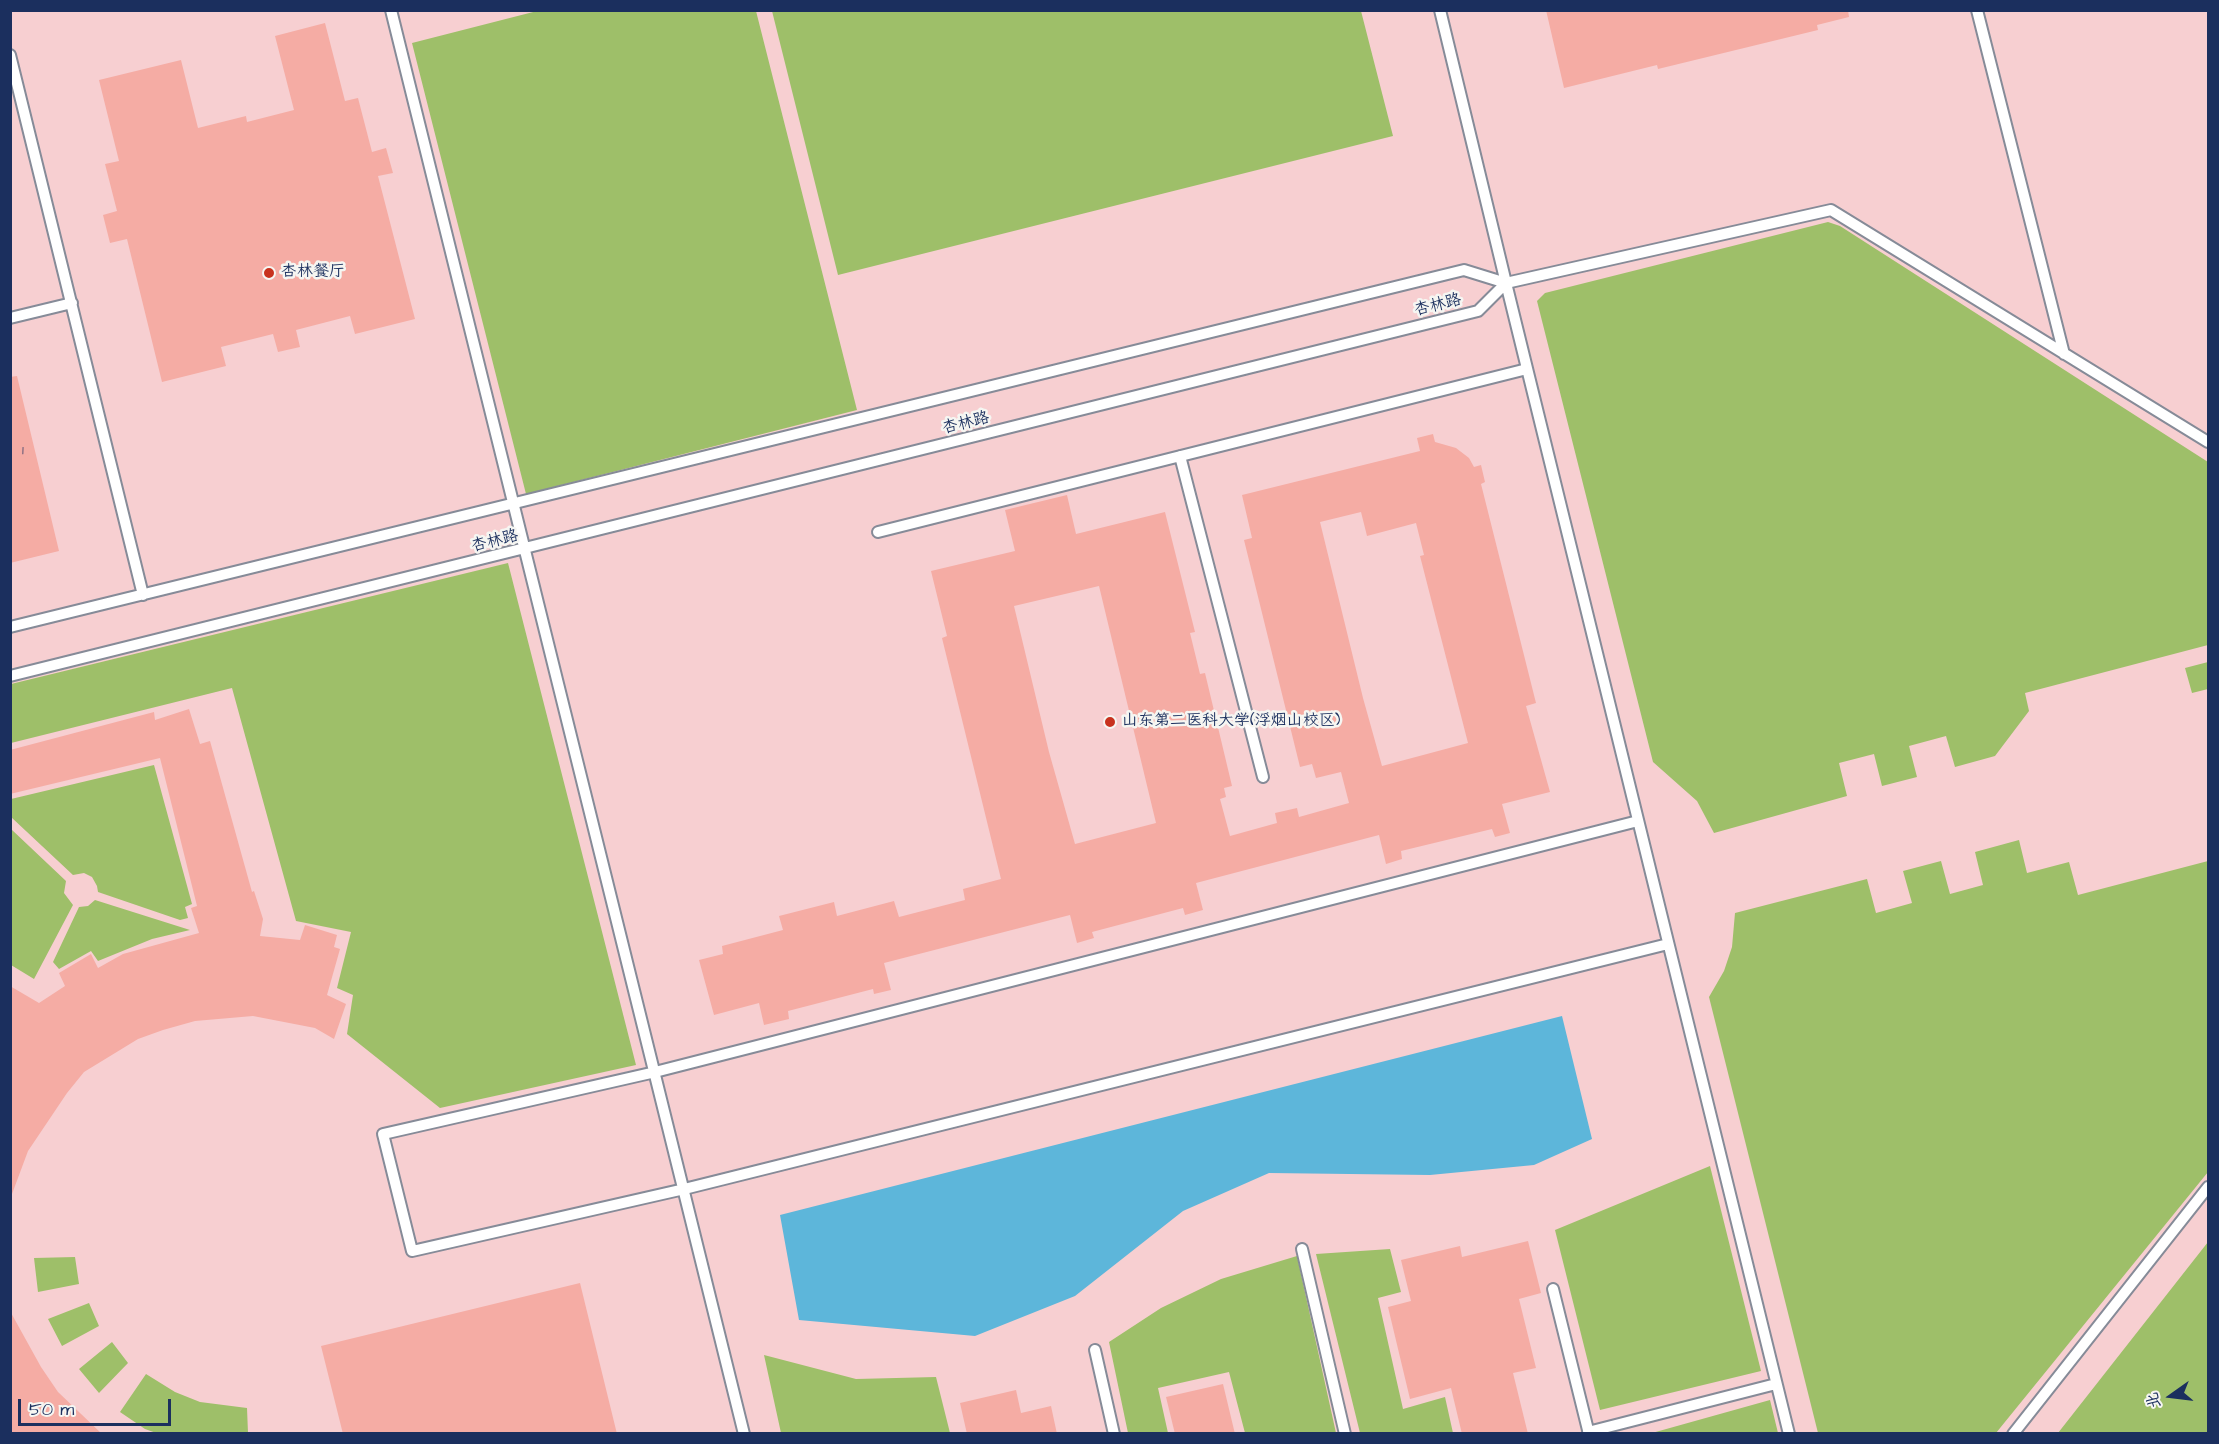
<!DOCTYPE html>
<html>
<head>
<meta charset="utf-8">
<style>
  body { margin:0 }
  #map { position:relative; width:2219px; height:1444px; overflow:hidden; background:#f2e7d2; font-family:"Architects Daughter","LXGW WenKai TC",sans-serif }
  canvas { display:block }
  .frame { position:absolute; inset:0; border:12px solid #1b2f5e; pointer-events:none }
  .north { position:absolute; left:2141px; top:1366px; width:60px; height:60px; -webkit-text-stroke:4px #f6f6f2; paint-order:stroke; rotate:256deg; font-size:16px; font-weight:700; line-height:24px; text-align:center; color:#1b2f5e }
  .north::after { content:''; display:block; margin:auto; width:21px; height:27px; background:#1b2f5e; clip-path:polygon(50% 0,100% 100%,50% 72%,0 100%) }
  .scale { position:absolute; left:18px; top:1399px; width:153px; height:27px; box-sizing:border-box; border:3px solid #1b2f5e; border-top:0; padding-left:8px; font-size:18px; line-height:21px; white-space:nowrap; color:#1b2f5e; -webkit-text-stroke:4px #f6f6f2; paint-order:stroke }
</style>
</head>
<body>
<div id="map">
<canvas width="2219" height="1444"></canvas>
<div class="frame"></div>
<div class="north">北</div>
<div class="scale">50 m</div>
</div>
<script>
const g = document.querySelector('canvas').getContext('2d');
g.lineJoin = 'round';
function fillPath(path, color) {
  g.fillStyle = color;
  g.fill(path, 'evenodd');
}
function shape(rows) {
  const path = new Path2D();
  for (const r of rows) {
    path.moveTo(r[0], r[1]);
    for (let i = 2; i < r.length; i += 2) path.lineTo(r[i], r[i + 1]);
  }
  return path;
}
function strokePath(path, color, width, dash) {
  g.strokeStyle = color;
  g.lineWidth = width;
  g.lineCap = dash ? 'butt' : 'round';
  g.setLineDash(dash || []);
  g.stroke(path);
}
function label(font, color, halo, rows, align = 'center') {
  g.font = font + ' "Architects Daughter","LXGW WenKai TC",sans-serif';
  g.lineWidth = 5;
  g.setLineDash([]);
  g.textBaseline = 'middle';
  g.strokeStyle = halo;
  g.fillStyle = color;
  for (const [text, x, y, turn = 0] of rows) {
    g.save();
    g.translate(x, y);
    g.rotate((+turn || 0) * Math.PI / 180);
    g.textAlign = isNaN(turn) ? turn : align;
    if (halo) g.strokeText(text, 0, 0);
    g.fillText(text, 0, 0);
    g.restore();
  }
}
fillPath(shape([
  [11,11,2208,11,2208,1433,11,1433]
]), '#f7cfd1');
fillPath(shape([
  [541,10,756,11,857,410,526,494,412,43],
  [772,11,1361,11,1393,136,838,275],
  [1828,222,1840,226,2208,462,2208,645,2025,693,2029,711,1995,756,1955,767,1946,736,1909,746,1917,777,1882,786,1874,754,1839,763,1847,796,1714,833,1697,801,1653,762,1537,301,1545,293],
  [508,563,636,1065,440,1108,347,1034,353,995,337,988,351,932,296,921,232,688,11,743,11,684],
  [2208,662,2208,689,2192,693,2185,668],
  [154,765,192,904,185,907,188,918,180,920,98,892,97,886,92,877,84,873,73,875,11,817,11,799],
  [11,829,66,881,64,893,73,905,34,979,11,965],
  [2019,840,2027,873,2069,862,2078,895,2208,861,2208,1172,1996,1433,1818,1433,1709,997,1724,971,1732,947,1735,913,1867,879,1876,913,1912,903,1903,871,1941,861,1950,894,1983,885,1975,852],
  [95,900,190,930,152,939,98,961,91,951,59,969,53,962,79,907,88,906],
  [1710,1166,1761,1371,1600,1410,1555,1230],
  [2208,1242,2208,1433,2058,1433],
  [1390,1249,1401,1292,1378,1298,1403,1409,1445,1397,1453,1433,1360,1433,1316,1254],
  [1297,1256,1336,1433,1245,1433,1229,1372,1158,1388,1168,1433,1128,1433,1109,1342,1161,1308,1221,1279],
  [75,1257,79,1284,38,1292,34,1258],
  [89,1303,99,1326,62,1346,48,1319],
  [112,1342,128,1363,99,1393,79,1369],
  [764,1355,856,1379,936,1377,950,1433,781,1433],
  [146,1374,175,1392,200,1402,247,1408,248,1433,159,1434,145,1429,120,1412],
  [1770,1400,1778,1433,1652,1433]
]), '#9ebf69');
fillPath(shape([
  [1562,1016,1592,1139,1534,1165,1430,1175,1269,1173,1183,1211,1075,1296,975,1336,799,1320,780,1215]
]), '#5db6da');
fillPath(shape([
  [1546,10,1848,10,1849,17,1817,25,1818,30,1658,69,1657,65,1564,88],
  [325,23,345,101,358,98,372,152,386,148,393,173,378,176,415,319,355,334,350,316,296,330,300,347,278,352,273,334,221,347,226,366,162,382,127,239,110,243,103,215,117,211,105,164,119,161,99,80,181,60,198,128,246,116,247,122,294,110,275,36],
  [17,376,59,551,10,563,10,377],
  [1433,434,1435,442,1456,448,1469,458,1474,467,1481,465,1485,482,1481,484,1536,703,1526,706,1550,792,1502,804,1510,833,1495,837,1492,829,1401,851,1402,859,1386,864,1379,835,1196,883,1203,910,1185,915,1183,908,1092,932,1094,938,1077,943,1070,915,884,963,891,990,874,994,873,989,788,1011,789,1019,764,1025,759,1003,714,1015,699,960,723,954,722,946,783,930,779,916,834,902,837,916,894,901,899,917,965,900,963,889,1001,879,942,638,947,636,931,571,1015,551,1005,510,1067,495,1076,534,1165,512,1195,632,1190,633,1200,674,1205,673,1232,786,1224,788,1226,797,1220,799,1230,836,1277,823,1275,813,1297,808,1299,817,1349,803,1341,772,1316,778,1312,764,1300,767,1244,540,1252,538,1242,495,1420,451,1417,438],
  [1361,512,1367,536,1416,523,1424,555,1420,556,1468,743,1382,766,1363,698,1320,522],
  [1099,586,1156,823,1075,844,1049,752,1014,606],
  [189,709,200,744,210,741,252,892,254,891,263,919,260,936,300,940,305,925,337,935,334,947,340,949,327,995,346,1004,334,1039,315,1028,253,1016,195,1021,163,1030,138,1039,84,1072,67,1093,28,1151,12,1194,10,1194,10,986,39,1003,65,986,59,973,91,954,98,968,123,954,199,933,191,908,197,906,160,758,10,794,10,750,154,712,155,720],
  [1528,1241,1541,1293,1519,1299,1536,1368,1513,1373,1528,1434,1462,1434,1451,1388,1410,1399,1388,1307,1411,1301,1401,1260,1460,1246,1462,1257],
  [580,1283,617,1434,343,1434,321,1346],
  [10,1311,41,1367,58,1392,102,1434,10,1434],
  [1223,1384,1235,1434,1175,1434,1166,1397],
  [1016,1390,1021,1413,1051,1406,1057,1434,967,1434,960,1403]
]), '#f5aca4');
const lane = shape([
  [391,10,744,1434],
  [1440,10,1506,283],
  [1977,10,2064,354],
  [10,55,143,595],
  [10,318,72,303],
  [1180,456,1263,777],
  [878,532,1527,369],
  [10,627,1464,270,1506,283],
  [10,676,1478,311,1506,283],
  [1638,821,655,1072,383,1134,412,1251,684,1189,1668,944],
  [1302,1249,1345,1434],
  [1553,1289,1589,1434],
  [1095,1350,1114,1434],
  [1588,1432,1776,1384],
  [1789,1434,1506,283,1831,210,2208,442],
  [2013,1434,2208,1187]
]);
strokePath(lane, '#868b98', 14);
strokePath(lane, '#fff', 10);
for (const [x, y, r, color] of [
  [269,273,6,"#c8321e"],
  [1110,722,6,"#c8321e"]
]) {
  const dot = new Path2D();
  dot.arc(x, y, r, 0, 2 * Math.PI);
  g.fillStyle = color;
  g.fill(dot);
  strokePath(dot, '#f6f6f2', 2);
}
label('14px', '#524e70', null, [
  ["1",23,451]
]);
label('16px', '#1b2f5e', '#f6f6f2', [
  ["杏林餐厅",281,273],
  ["山东第二医科大学(浮烟山校区)",1122,722]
], 'left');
label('16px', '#1b2f5e', '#f6f6f2', [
  ["杏林路",1438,306,-14],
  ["杏林路",966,424,-14],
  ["杏林路",495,542,-14]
]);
</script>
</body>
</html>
